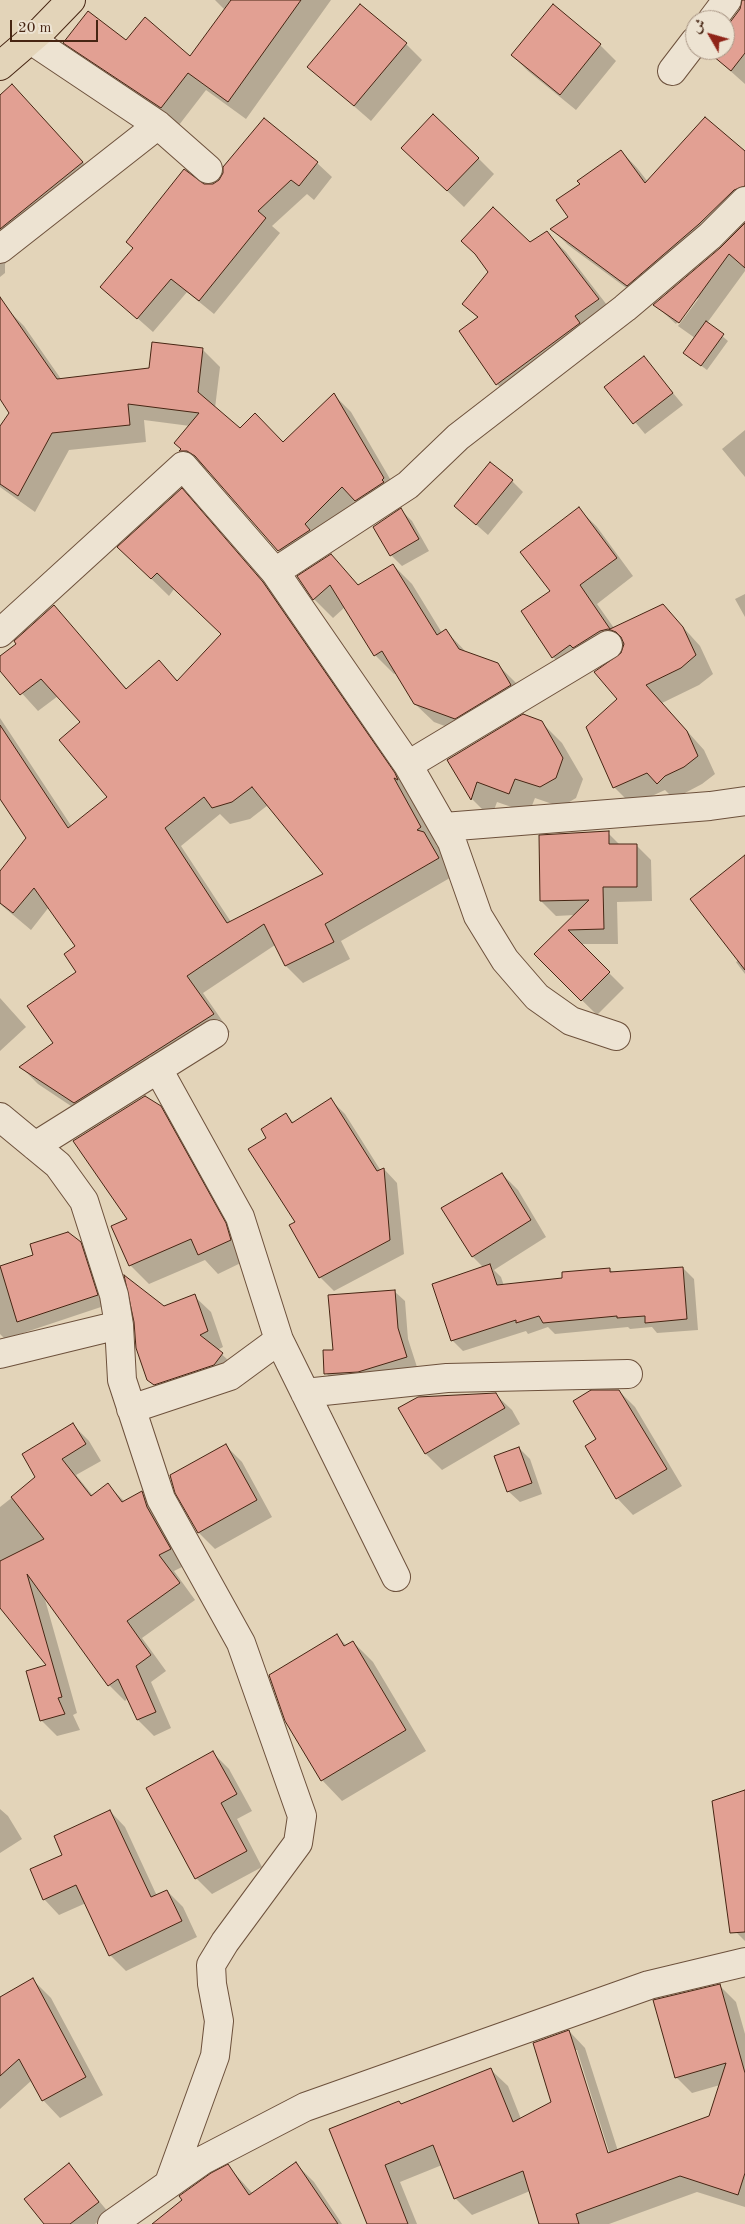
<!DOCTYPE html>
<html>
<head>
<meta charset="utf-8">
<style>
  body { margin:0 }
  #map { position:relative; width:745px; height:2224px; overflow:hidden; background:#e3d4b9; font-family:"Old Standard TT",Amiri,serif }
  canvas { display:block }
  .north { position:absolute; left:685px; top:10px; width:50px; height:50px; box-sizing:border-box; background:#ede3d2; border:1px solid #aa9786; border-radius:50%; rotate:308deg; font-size:14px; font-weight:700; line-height:20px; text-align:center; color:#462513 }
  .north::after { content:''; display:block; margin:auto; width:18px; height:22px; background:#8f2418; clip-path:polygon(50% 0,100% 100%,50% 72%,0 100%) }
  .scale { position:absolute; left:10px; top:20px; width:88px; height:22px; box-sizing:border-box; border:2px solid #462513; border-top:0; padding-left:6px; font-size:15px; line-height:18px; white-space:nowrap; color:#462513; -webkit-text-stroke:4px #ede3d2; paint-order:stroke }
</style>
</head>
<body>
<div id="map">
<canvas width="745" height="2224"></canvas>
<div class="north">ش</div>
<div class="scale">20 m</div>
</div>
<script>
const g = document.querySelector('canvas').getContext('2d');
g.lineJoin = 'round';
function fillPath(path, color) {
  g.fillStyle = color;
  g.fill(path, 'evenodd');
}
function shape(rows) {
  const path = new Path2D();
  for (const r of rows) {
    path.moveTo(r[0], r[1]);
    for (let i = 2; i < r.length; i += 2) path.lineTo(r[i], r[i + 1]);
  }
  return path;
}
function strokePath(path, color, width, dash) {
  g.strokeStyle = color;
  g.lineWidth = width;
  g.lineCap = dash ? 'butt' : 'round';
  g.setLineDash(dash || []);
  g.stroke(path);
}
fillPath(shape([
  [215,0,331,0,246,119,206,90,179,125,83,60,65,43,126,42,190,58,225,10],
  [742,0,745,0,745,84,708,51,725,50,725,31,744,2],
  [406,44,422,60,371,121,309,67],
  [600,45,616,61,576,110,528,71,512,55],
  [0,97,32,106,102,183,10,257,5,264,5,273,0,277],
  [621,151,637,168,648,182,745,153,745,211,644,301,568,245,552,229,570,217,581,185],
  [478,158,494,174,464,207,419,164],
  [317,163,332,177,314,200,307,194,272,226,280,233,214,314,187,292,153,332,102,287,221,180,224,167],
  [745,225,745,271,707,323,728,341,707,370,684,353,695,338,678,326,699,298,694,300,676,324,655,305,721,249],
  [547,233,566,252,617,318,516,403,497,384,479,319,464,304,530,244],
  [7,309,24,326,61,379,150,369,153,343,203,350,220,367,215,408,240,430,283,443,334,395,351,412,400,496,296,568,208,469,197,468,181,451,190,426,144,420,146,442,69,450,35,512,0,487,0,429,10,413,0,398,0,314],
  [644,358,683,405,645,434,606,387],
  [745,430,745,477,722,449],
  [512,481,523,492,488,535,455,506],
  [182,490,280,600,412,792,438,844,436,845,441,850,455,875,341,941,350,959,303,983,286,966,275,945,203,993,230,1032,92,1120,38,1084,21,1067,55,1044,78,972,76,947,49,907,31,930,0,904,0,873,27,838,0,797,0,718,72,827,109,797,82,722,58,696,38,711,0,669,0,658,18,644,54,607,127,689,159,662,178,681,223,635,174,589,169,596,136,564],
  [268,805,325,875,231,922,181,846,220,814,230,824,250,819],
  [579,509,597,527,633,576,597,604,614,628,663,605,700,646,713,674,699,685,662,703,704,750,715,774,702,784,683,794,675,800,665,790,632,805,614,787,624,647,571,674,553,657,551,591],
  [401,510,412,521,429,551,402,566,391,555],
  [331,556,359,586,393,565,412,584,442,633,446,631,468,654,497,664,516,683,529,704,474,737,434,722,414,703,396,673,394,674,375,655,345,607,333,618,314,599],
  [745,594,745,617,735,599],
  [541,722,562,743,583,779,576,798,561,807,535,798,529,813,497,802,491,818,472,799,449,760],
  [608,833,620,845,636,845,651,860,652,901,617,902,618,944,580,944,624,988,597,1015,535,954,575,915,556,916,541,901],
  [745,856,745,974,736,962,739,960],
  [0,998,26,1027,0,1051],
  [331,1100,345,1114,381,1171,384,1169,397,1183,404,1254,334,1291,320,1277,297,1223,286,1115,294,1123],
  [160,1107,179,1126,249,1259,218,1274,205,1260,149,1284,130,1265,129,1220],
  [502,1174,518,1190,546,1237,494,1270,501,1277,504,1286,563,1279,609,1269,614,1273,683,1268,694,1279,698,1330,657,1333,652,1327,630,1329,628,1327,555,1334,548,1327,528,1334,526,1331,463,1351,452,1340,484,1268,473,1257],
  [80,1243,90,1253,107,1305,5,1339,0,1334,0,1267],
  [394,1291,405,1301,408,1339,417,1367,369,1382,336,1384,326,1373,334,1351],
  [194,1296,211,1312,223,1347,217,1350,239,1370,165,1396,148,1379,164,1307],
  [619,1391,635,1407,682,1486,633,1515,617,1498,586,1446,598,1440],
  [495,1394,512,1410,520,1424,442,1470,426,1454,400,1409],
  [73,1425,89,1441,101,1461,76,1475,93,1496,108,1485,125,1502,142,1493,158,1508,186,1565,174,1571,195,1600,142,1638,166,1671,151,1682,171,1728,154,1736,138,1720,128,1698,125,1701,109,1685,44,1596,77,1713,73,1715,80,1730,57,1736,41,1720,48,1666,0,1601,0,1507,37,1478],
  [226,1446,242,1462,272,1517,215,1549,199,1533,177,1492],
  [519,1448,530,1459,542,1494,520,1502,508,1491],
  [337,1636,347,1646,353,1642,373,1662,426,1751,342,1801,322,1780],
  [213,1753,229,1769,252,1811,237,1819,262,1867,212,1894,196,1878,148,1788],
  [745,1796,745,1941,731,1927],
  [0,1809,8,1816,22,1839,0,1853],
  [110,1811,125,1827,157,1896,167,1891,183,1907,197,1937,126,1971,110,1955,86,1903,59,1915,44,1899,64,1855],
  [33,1980,51,1998,103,2095,60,2118,43,2100,32,2080,0,2109,0,1998],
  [719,1985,736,2002,745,2034,745,2207,697,2192,609,2224,540,2224,530,2191,472,2215,455,2198,442,2165,400,2182,417,2224,368,2224,402,2105,491,2070,508,2086,521,2119,553,2102,569,2031,585,2048,618,2151,710,2116,720,2085,692,2093,676,2077],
  [574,2050,577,2050,611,2158,609,2159],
  [296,2164,314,2182,342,2224,153,2224,228,2166,253,2194],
  [69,2165,109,2213,95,2224,46,2224]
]), '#0003');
const building = shape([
  [231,0,301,0,228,102,188,73,161,108,63,43,88,11,126,40,145,17,190,56,231,0],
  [742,0,745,0,745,53,731,71,707,51,725,50,725,29,740,9,742,0],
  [360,4,407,43,354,106,307,67,360,4],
  [553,4,601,44,560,95,511,55,553,4],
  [12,84,83,162,0,229,0,95,12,84],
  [433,114,479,158,447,191,401,148,433,114],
  [705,117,745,151,745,186,734,190,699,224,627,286,550,229,568,217,556,200,580,184,577,181,621,150,645,183,705,117],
  [264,118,318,162,299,186,291,180,258,211,266,218,199,301,171,279,137,319,100,287,133,248,126,242,184,169,204,184,213,184,219,180,223,173,223,167,264,118],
  [493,207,530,242,547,231,599,299,575,316,580,323,496,385,459,331,478,317,462,304,488,272,475,254,461,241,493,207],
  [745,223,745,268,729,254,679,323,653,305,720,248,745,223],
  [0,297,57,379,149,368,152,342,203,348,198,392,240,428,255,413,283,442,334,393,384,478,382,480,384,482,355,501,342,487,305,524,310,530,278,551,195,456,187,451,179,451,181,449,174,443,199,413,128,404,130,425,52,433,18,496,0,484,0,426,9,413,0,399,0,297],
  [706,321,724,334,701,366,683,353,706,321],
  [644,356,673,393,633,424,604,387,644,356],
  [490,462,513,480,476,525,454,506,490,462],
  [182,488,263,582,395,773,398,780,394,778,421,827,417,830,424,832,439,858,325,924,334,942,285,966,264,924,187,976,214,1014,74,1103,19,1067,53,1043,27,1006,76,972,64,954,75,946,34,888,13,913,0,903,0,871,26,838,0,799,0,725,68,828,107,797,59,740,80,722,41,679,20,695,0,671,0,656,16,644,14,641,54,605,126,689,159,660,177,681,221,634,157,573,151,579,117,547,182,488],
  [252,787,323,874,227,923,165,828,204,797,212,808,232,802,252,787],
  [579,507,617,558,580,585,610,629,663,604,683,627,696,655,681,668,646,685,687,731,698,756,684,767,665,776,657,784,647,773,613,788,586,727,617,699,594,672,621,653,624,644,621,637,616,632,608,629,600,631,573,648,570,645,552,658,521,611,550,591,520,552,579,507],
  [401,508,419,539,390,556,373,527,401,508],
  [331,554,358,585,393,564,437,635,446,629,459,649,498,663,511,685,455,719,414,704,382,651,374,656,330,585,313,600,297,576,331,554],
  [523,714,542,721,563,758,556,778,540,787,515,779,509,794,477,782,471,800,447,760,523,714],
  [609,831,609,844,637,844,637,887,603,887,604,929,568,930,610,972,581,1001,534,954,589,900,540,901,539,835,609,831],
  [745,855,745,970,690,899,745,855],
  [145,1096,161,1106,226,1223,231,1240,198,1255,191,1239,129,1266,111,1226,127,1219,73,1141,145,1096],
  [331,1098,377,1171,384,1168,390,1240,319,1278,289,1225,295,1222,248,1149,266,1138,261,1129,286,1113,292,1123,331,1098],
  [502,1173,531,1220,472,1257,441,1208,502,1173],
  [68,1232,81,1242,98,1295,17,1322,0,1266,33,1255,30,1244,68,1232],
  [490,1264,497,1285,562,1278,562,1272,610,1268,610,1272,683,1267,687,1319,645,1323,645,1316,617,1318,617,1316,543,1323,539,1316,516,1323,516,1320,451,1341,432,1284,490,1264],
  [124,1275,164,1306,195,1294,208,1331,200,1335,223,1353,214,1365,154,1385,147,1380,136,1348,134,1322,124,1275],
  [395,1290,398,1328,407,1357,358,1372,324,1374,323,1350,333,1350,328,1295,395,1290],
  [591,1390,619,1390,667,1469,616,1499,585,1446,596,1439,573,1401,591,1390],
  [496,1393,505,1408,425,1454,398,1408,418,1397,496,1393],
  [73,1423,86,1444,62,1459,91,1496,108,1483,122,1502,142,1491,147,1507,171,1549,159,1555,180,1583,127,1621,151,1655,136,1666,156,1712,137,1720,118,1679,108,1686,27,1574,62,1697,58,1698,65,1714,40,1721,26,1671,46,1665,0,1608,0,1561,44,1539,11,1497,35,1477,22,1454,73,1423],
  [226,1444,257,1500,198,1533,175,1493,170,1475,226,1444],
  [519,1447,532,1483,507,1492,494,1456,519,1447],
  [337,1634,344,1646,353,1641,406,1730,321,1781,285,1721,269,1675,337,1634],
  [213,1751,237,1794,221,1803,247,1851,195,1879,146,1788,213,1751],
  [745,1790,745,1932,730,1933,712,1801,745,1790],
  [110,1810,151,1897,167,1890,182,1921,109,1956,76,1885,43,1900,30,1869,62,1855,54,1836,110,1810],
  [33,1978,86,2077,42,2101,19,2059,0,2076,0,1997,33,1978],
  [720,1984,745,2073,745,2173,738,2195,680,2176,576,2214,579,2224,539,2224,523,2171,454,2199,433,2145,385,2165,408,2224,367,2224,329,2129,399,2101,401,2104,491,2068,513,2122,551,2102,533,2043,569,2030,608,2153,709,2116,726,2063,675,2078,653,2000,720,1984],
  [296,2162,338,2224,152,2224,182,2200,179,2196,211,2173,228,2164,249,2195,296,2162],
  [69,2163,99,2202,70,2224,44,2224,24,2199,69,2163]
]);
fillPath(building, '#e2a093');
strokePath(building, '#462513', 1);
const minor = shape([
  [712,20,727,0],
  [31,40,158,125,208,169],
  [672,71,695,41],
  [0,249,158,125],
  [275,572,408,485,458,437,625,308,710,236,745,201],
  [0,633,183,466,275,572,408,765,452,842,478,916,505,960,537,997,571,1021,616,1036],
  [408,765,608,645],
  [444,827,710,806,745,801],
  [158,1069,240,1217,279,1340,396,1577],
  [0,1117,58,1165,84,1201,114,1295,119,1325,122,1380,161,1499,241,1643,302,1816,298,1843,225,1942,211,1965,212,1984,219,2021,215,2056,169,2183],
  [35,1146,214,1034],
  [0,1354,119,1325],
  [305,1393,447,1378,628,1374],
  [131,1409,230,1376,279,1340],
  [112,2224,203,2160,305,2107,649,1985,745,1962]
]);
const major = shape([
  [0,66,43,29,71,0]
]);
strokePath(minor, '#6d513c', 30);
strokePath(major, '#462513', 30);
strokePath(minor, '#ede3d2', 28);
strokePath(major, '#e3d4b9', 28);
</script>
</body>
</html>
